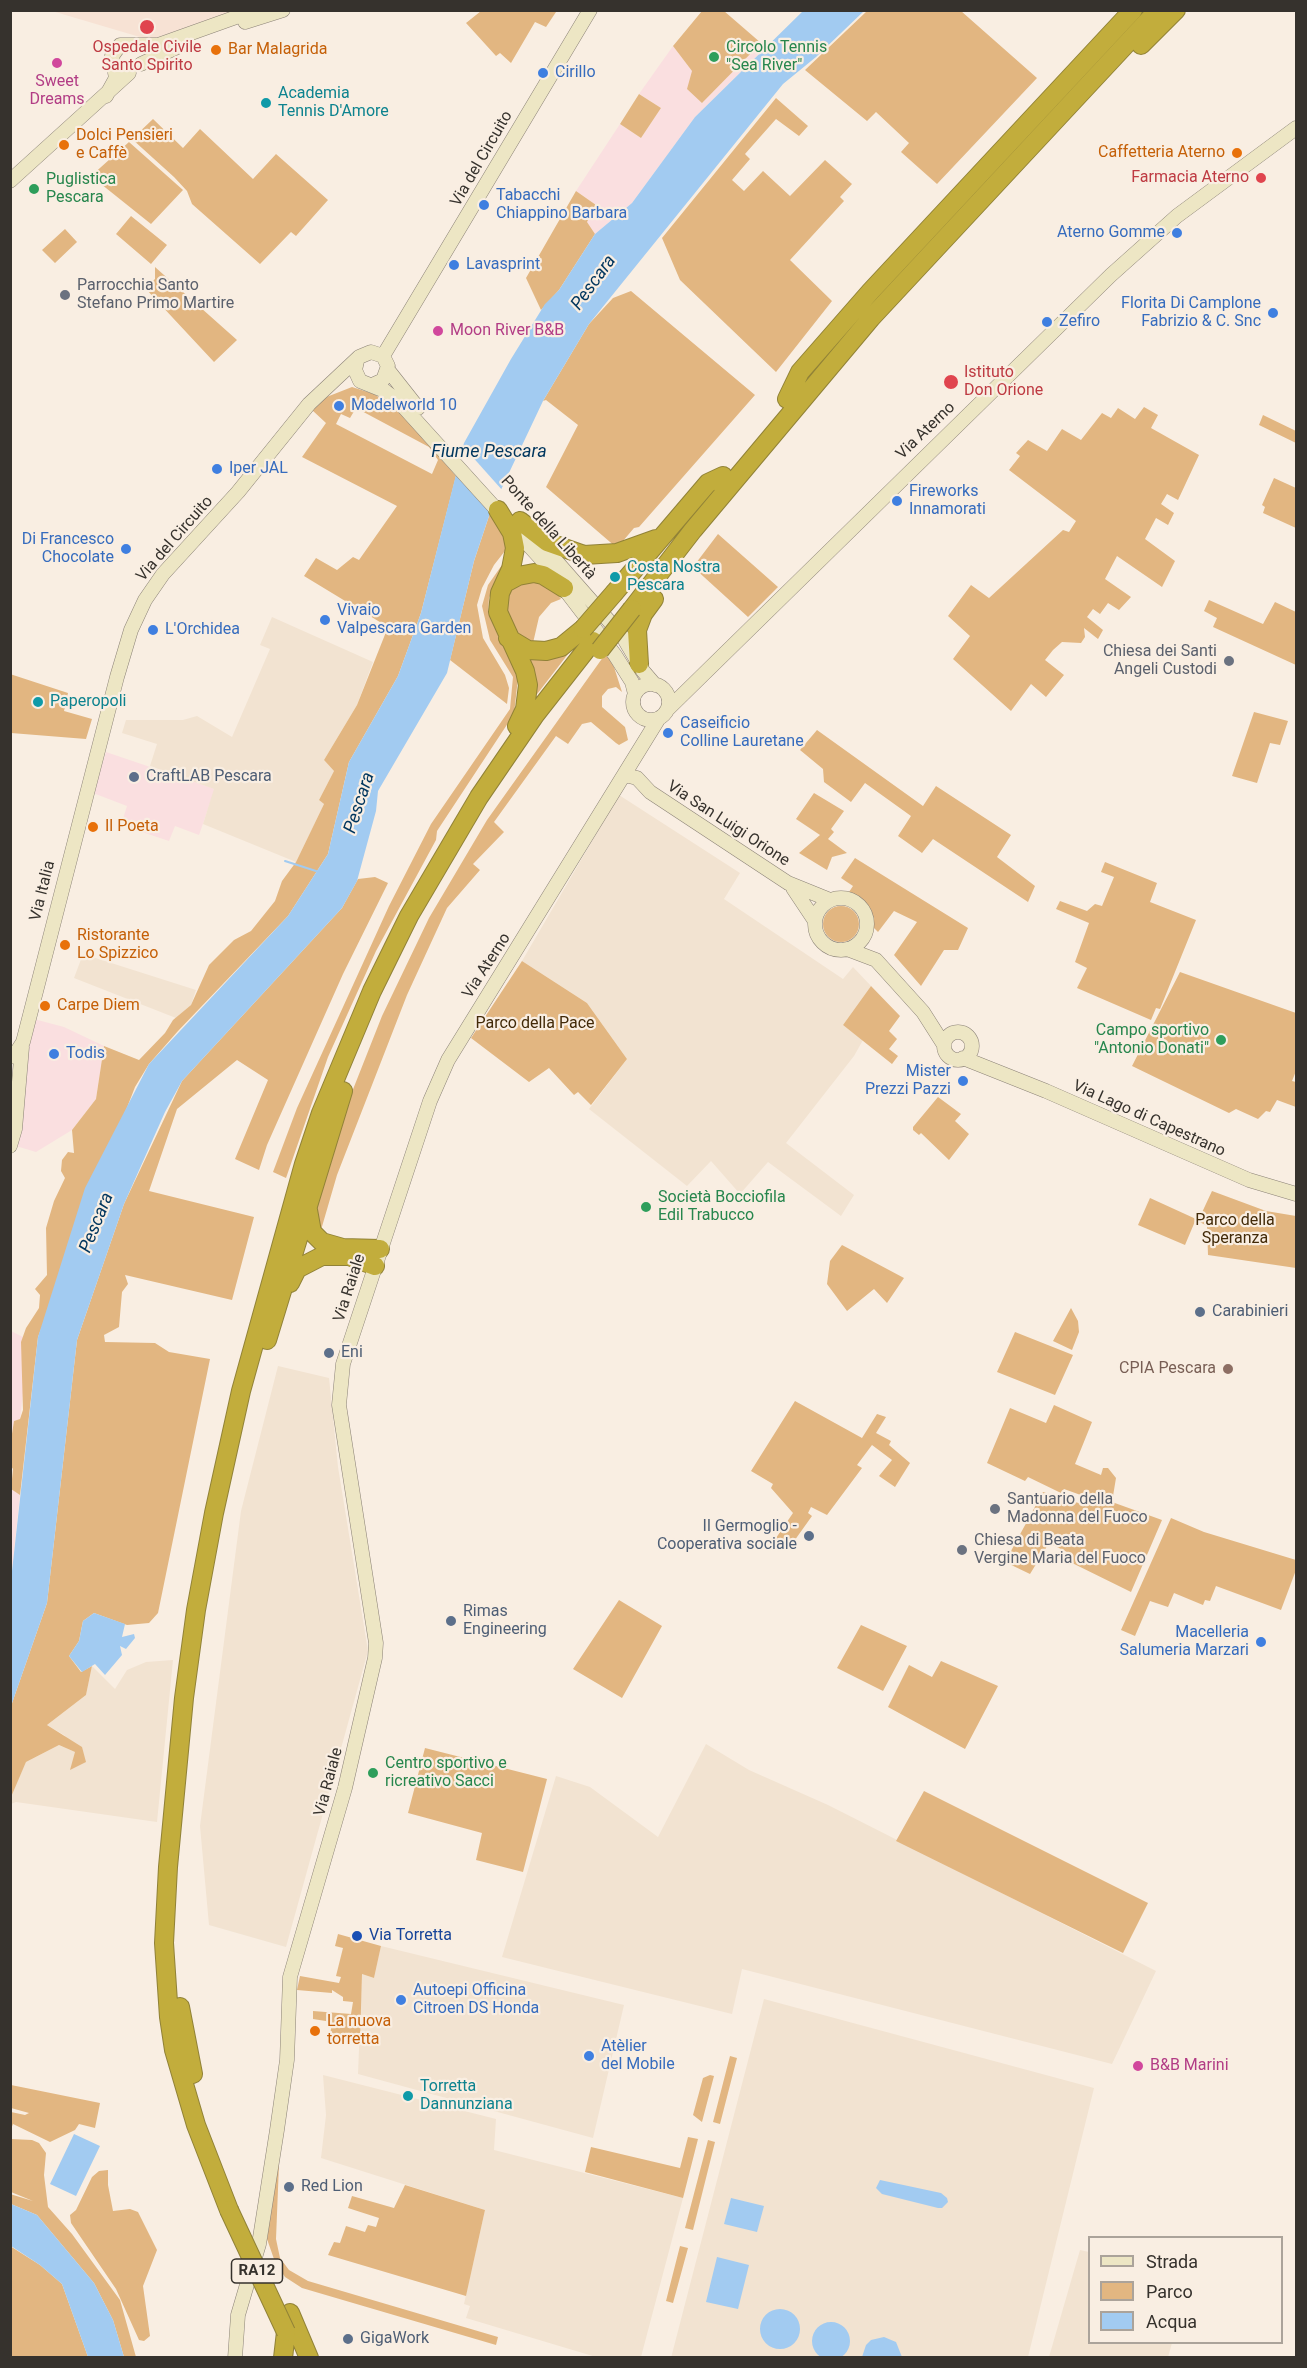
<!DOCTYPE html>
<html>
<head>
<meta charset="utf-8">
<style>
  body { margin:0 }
  #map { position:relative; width:1307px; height:2368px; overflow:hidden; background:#f9eee2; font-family:Roboto,sans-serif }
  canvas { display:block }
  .frame { position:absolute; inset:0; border:12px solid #36322d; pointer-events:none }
  .legend { position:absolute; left:1088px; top:2236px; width:195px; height:108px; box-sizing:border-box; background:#f9eee2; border:2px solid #aba39a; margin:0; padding:8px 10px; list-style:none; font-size:18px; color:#36322d }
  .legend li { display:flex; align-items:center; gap:12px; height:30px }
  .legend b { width:30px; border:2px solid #aba39a }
</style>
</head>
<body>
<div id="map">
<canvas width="1307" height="2368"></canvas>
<div class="frame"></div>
<ul class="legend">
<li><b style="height:8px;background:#ede6c4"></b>Strada</li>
<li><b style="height:16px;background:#e2b681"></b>Parco</li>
<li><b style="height:16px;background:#a2cbf1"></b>Acqua</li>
</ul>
</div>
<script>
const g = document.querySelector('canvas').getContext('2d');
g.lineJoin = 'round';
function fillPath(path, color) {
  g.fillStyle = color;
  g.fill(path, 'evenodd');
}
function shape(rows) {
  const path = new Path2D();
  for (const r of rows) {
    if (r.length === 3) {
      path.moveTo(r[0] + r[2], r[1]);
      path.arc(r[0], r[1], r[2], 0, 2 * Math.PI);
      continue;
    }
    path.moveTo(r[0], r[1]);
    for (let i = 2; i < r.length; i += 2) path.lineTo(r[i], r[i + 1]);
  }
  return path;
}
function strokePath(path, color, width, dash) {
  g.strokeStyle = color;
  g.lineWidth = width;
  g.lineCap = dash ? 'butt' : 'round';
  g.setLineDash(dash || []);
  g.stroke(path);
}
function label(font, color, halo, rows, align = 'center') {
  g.font = font + ' Roboto,sans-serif';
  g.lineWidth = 4.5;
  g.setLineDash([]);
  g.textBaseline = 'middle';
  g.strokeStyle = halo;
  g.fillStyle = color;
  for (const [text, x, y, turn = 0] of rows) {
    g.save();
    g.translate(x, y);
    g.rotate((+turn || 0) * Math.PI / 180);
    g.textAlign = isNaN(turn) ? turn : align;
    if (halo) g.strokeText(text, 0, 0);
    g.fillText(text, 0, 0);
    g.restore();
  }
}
fillPath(shape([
  [761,43,766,47,695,117,632,203,595,234,587,222,596,205,576,191,620,124,641,138,661,108,639,94,673,46,692,71,702,103],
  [106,752,215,789,199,835,175,826,169,841,121,825,127,806,93,793],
  [30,1018,64,1027,104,1046,96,1099,72,1130,36,1152,16,1146],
  [11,1331,23,1337,23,1393,20,1419,14,1421,11,1440],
  [11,1489,20,1495,11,1580]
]), '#fadfe0');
fillPath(shape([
  [272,617,373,662,357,705,324,760,334,771,319,800,324,804,296,862,203,824,214,789,150,766,157,744,122,733,126,720,183,720,197,716,232,737,270,649,260,645],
  [619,795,740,873,724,899,843,979,853,967,871,986,843,1025,863,1040,854,1056,786,1143,854,1195,841,1216,768,1162,740,1194,711,1161,687,1186,589,1109,627,1059,587,1003,522,961],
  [83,954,196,990,191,1005,176,1018,74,978],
  [278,1366,329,1378,338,1467,368,1651,286,1947,209,1925,200,1826,241,1511],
  [173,1660,157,1822,16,1802,11,1804,10,1797,26,1762,59,1745,75,1752,86,1762,64,1735,47,1725,86,1695,92,1666,115,1689,127,1670,146,1662],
  [706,1744,749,1770,828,1805,1156,1971,1112,2064,742,1969,732,2014,502,1957,556,1776,590,1787,658,1837],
  [381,1946,624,2005,593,2138,358,2074,362,1974,374,1978],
  [764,1999,1094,2088,1028,2357,671,2358],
  [323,2075,496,2119,494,2150,683,2198,641,2357,596,2357,466,2318,470,2306,464,2304,485,2210,321,2158,326,2115],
  [1080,2250,1089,2252,1090,2342,1172,2343,1168,2357,1049,2357]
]), '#f2e3d1');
fillPath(shape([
  [52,11,234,11,150,40]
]), '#f7e2d4');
fillPath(shape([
  [548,11,556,12,546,27,535,22,511,63,500,53,496,56,466,23,481,11],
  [702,11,724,11,761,43,702,103,687,89,692,71,673,46],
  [961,11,1037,78,937,184,901,152,909,143,876,112,867,121,805,70,867,11],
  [639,94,661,108,641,138,620,124],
  [776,98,808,126,799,136,776,119,745,154,750,159,732,180,744,191,763,171,790,196,825,160,852,184,840,197,844,201,790,260,832,301,776,372,680,280,662,238],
  [153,119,183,148,200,129,253,179,276,154,328,200,296,236,291,232,260,264,192,204,187,191,174,177,132,139],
  [129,142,183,190,151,224,91,176],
  [576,191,596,205,587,222,595,234,559,290,541,310,526,278],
  [131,216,167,245,151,264,116,234],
  [65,229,77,242,55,263,42,250],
  [155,267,237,340,214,362,145,288,155,279],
  [631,291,755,395,639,527,634,528,617,548,546,487,578,425,546,400,543,401,589,324,613,298],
  [352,387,374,394,402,413,456,476,421,613,398,676,349,762,328,854,288,916,178,1031,149,1064,135,1087,38,1337,20,1495,11,1489,13,1469,11,1466,11,1440,14,1421,20,1419,23,1410,21,1342,26,1328,39,1308,40,1295,35,1289,47,1275,46,1228,54,1201,65,1178,61,1171,62,1160,68,1152,74,1153,72,1130,96,1099,104,1046,139,1060,165,1033,173,1020,191,1005,209,965,234,940,251,931,275,901,282,881,296,862,324,804,319,800,334,771,324,760,357,705,388,627,304,576,316,558,337,570,353,557,359,560,397,506,302,457,326,423,312,410,324,398],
  [356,408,429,447,438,460,432,474,336,424,341,414,350,418],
  [1144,407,1158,415,1151,428,1199,455,1178,500,1167,494,1161,504,1174,513,1168,525,1156,518,1145,539,1175,561,1162,587,1117,556,1105,579,1131,597,1119,610,1108,603,1100,614,1093,609,1087,617,1103,630,1098,639,1084,628,1085,637,1081,643,1062,642,1053,650,1045,660,1064,675,1046,697,1031,684,1011,711,953,659,970,636,948,616,971,585,989,598,1063,530,1069,532,1076,521,1009,470,1020,456,1016,453,1028,440,1047,451,1062,429,1081,440,1102,413,1111,418,1118,408,1135,419],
  [1263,415,1296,431,1296,443,1259,425],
  [1274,478,1296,488,1296,528,1263,513,1265,507,1262,505],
  [490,513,506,538,508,547,494,565,482,588,477,605,483,638,505,675,509,688,507,704,450,660,474,561],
  [718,534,778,587,748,617,693,567],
  [511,552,489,598,488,613,518,678,514,714,437,831,436,840,376,951,328,1057,286,1178,273,1172,297,1108,389,906,431,824,510,709,513,677,490,640,482,606,488,585],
  [530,578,554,590,561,599,551,603,539,617,533,643,521,640,503,607,513,585],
  [1209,600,1263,624,1275,602,1296,612,1296,665,1213,627,1217,618,1204,611],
  [585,632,531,702,527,663,530,652],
  [606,653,614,667,622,692,616,687,608,689,602,696,602,707,625,727,628,740,619,745,616,743,591,722,582,724,568,744,556,736,494,822,504,832,473,864,480,870,447,908,407,995,337,1175,321,1230,313,1208,333,1140,382,1016,429,918,487,820],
  [10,674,68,693,64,711,92,719,86,739,11,733],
  [1254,712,1288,721,1280,745,1270,743,1257,783,1232,776],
  [817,730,923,806,936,786,1011,835,997,857,1035,886,1028,902,933,839,922,853,898,836,911,816,865,783,851,802,824,782,823,769,800,750],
  [814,793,844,811,831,829,834,832,828,839,847,853,832,857,827,870,799,853,820,835,796,819],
  [855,858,968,928,958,950,944,950,921,986,894,955,917,922,894,911,878,932,874,928,874,921,868,906,849,892,853,886,841,878],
  [1105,862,1157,883,1150,902,1196,920,1160,1009,1156,1008,1151,1020,1077,988,1087,968,1075,962,1089,923,1056,909,1060,901,1087,911,1095,904,1102,906,1114,877,1101,872],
  [375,877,388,883,343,974,267,1145,259,1170,235,1159,268,1080,237,1060,177,1109,149,1191,254,1217,232,1300,125,1275,128,1284,122,1292,119,1327,104,1335,105,1342,155,1343,169,1352,210,1359,158,1613,149,1623,127,1625,94,1613,83,1621,79,1641,69,1656,81,1672,92,1666,86,1695,47,1725,82,1747,86,1762,70,1770,75,1752,59,1745,26,1762,11,1797,11,1706,47,1603,77,1340,124,1204,182,1081,342,908,358,879],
  [841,924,18],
  [522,961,587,1003,627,1059,591,1105,578,1092,574,1095,549,1068,529,1082,471,1038],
  [1180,972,1296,1013,1296,1071,1292,1081,1296,1082,1296,1107,1277,1100,1270,1112,1266,1111,1258,1119,1236,1109,1229,1113,1132,1066],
  [871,986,900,1016,889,1031,897,1039,889,1049,898,1056,892,1064,843,1025],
  [938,1097,961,1114,955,1121,969,1134,949,1160,921,1133,919,1135,913,1130,913,1127],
  [1212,1191,1266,1211,1296,1216,1296,1268,1208,1255,1207,1226,1198,1221],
  [1150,1198,1196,1219,1185,1245,1138,1225],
  [842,1245,904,1278,887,1303,874,1289,847,1311,827,1284,830,1261],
  [1071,1308,1078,1321,1079,1332,1072,1350,1053,1341],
  [1015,1332,1073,1355,1055,1395,997,1372],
  [795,1401,862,1438,877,1414,886,1417,876,1433,891,1441,889,1445,910,1463,895,1487,879,1476,892,1460,872,1445,857,1465,862,1468,827,1515,811,1507,808,1513,812,1516,787,1551,776,1538,793,1513,771,1488,773,1484,751,1471],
  [1054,1405,1092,1422,1075,1464,1101,1475,1103,1468,1108,1468,1116,1478,1112,1502,1162,1520,1131,1592,1064,1559,1067,1552,1049,1543,1030,1574,1005,1562,1043,1492,1085,1505,1089,1498,1064,1489,1061,1493,1028,1477,1025,1481,987,1463,1010,1408,1046,1423],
  [1171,1518,1204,1532,1296,1560,1296,1570,1281,1610,1216,1586,1210,1601,1205,1600,1203,1605,1174,1593,1168,1607,1150,1601,1135,1636,1121,1630],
  [619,1600,662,1626,622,1698,573,1669],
  [861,1625,907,1646,883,1691,837,1668],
  [941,1661,998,1686,965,1749,888,1707,909,1665,932,1677],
  [425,1748,547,1779,523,1872,476,1860,482,1833,408,1813],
  [924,1791,1148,1903,1123,1953,896,1841],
  [338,1934,381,1946,374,1978,362,1974,360,2041,330,2035,332,2022,313,2019,313,2011,351,2014,353,2002,343,2001,343,1997,332,1990,332,1993,297,1990,300,1976,339,1983,341,1977,336,1976,343,1948,335,1946],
  [730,2056,737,2058,720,2124,713,2122],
  [710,2075,714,2076,702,2122,693,2115,703,2078],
  [11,2085,100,2103,95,2128,79,2124,75,2130,50,2142,13,2124,11,2129,11,2112,25,2115,29,2113,11,2108],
  [688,2137,698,2139,683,2198,585,2172,591,2147,680,2168],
  [11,2139,32,2140,39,2143,46,2153,44,2175,48,2207,72,2234,120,2300,136,2357,124,2357,113,2320,94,2283,37,2215,11,2204,10,2194,33,2201,11,2192],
  [280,2139,276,2239,280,2258,289,2270,308,2281,498,2337,496,2345,302,2288,285,2277,275,2262,267,2239],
  [708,2140,715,2142,693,2230,685,2228],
  [108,2170,108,2185,113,2211,130,2209,138,2212,157,2250,143,2286,150,2336,144,2341,139,2340,116,2289,71,2223,70,2215,76,2210,92,2177,99,2171],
  [405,2185,485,2210,466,2296,328,2255,334,2242,340,2243,346,2226,365,2232,368,2225,376,2227,379,2218,348,2208,352,2196,394,2208],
  [10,2246,40,2265,62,2284,88,2357,11,2357],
  [680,2246,688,2248,673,2303,666,2301]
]), '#e2b681');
fillPath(shape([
  [803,11,864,11,816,57,783,84,589,324,543,401,490,513,474,561,447,673,378,791,376,811,357,881,342,908,182,1081,165,1112,124,1204,77,1340,47,1603,11,1706,11,1580,38,1337,85,1188,149,1064,288,916,328,854,349,762,398,676,421,613,464,443,511,359,545,304,559,290,595,234,632,203,695,117],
  [94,1613,125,1624,122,1637,134,1634,135,1638,126,1649,120,1646,122,1655,105,1675,95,1664,82,1672,69,1656,79,1641,83,1621],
  [74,2134,100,2146,76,2196,50,2184],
  [880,2180,941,2193,947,2198,948,2202,942,2208,938,2208,882,2194,876,2188],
  [731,2198,764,2206,757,2232,724,2224],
  [11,2204,37,2215,94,2283,113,2320,124,2357,88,2357,62,2284,40,2265,11,2246],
  [717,2257,749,2265,738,2309,706,2302],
  [780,2329,20],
  [831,2341,19],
  [884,2337,896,2342,902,2357,862,2357,866,2345,871,2340]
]), '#a2cbf1');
fillPath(shape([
  [461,444,503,491,493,515,454,470]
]), '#f9eee2');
strokePath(shape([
  [285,861,319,872]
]), '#a2cbf1', 2);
const secondary = shape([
  [245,22,283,10],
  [141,64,182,45],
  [106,96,116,78,112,56,120,45,158,45,256,10],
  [10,181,129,73],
  [383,356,590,10],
  [357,361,355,370,360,381,385,391,400,403,543,561,615,655,632,682,635,694],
  [388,370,418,408],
  [536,538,623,637,643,671,655,685],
  [651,702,18],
  [668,709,1111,275,1177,216,1296,128],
  [625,775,637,778,650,792,788,883,830,900],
  [793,888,815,921],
  [841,924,26],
  [847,949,876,960,923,1012,944,1045],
  [958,1046,14],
  [10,1057,14,1056,23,1042,117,677,131,630,145,600,163,574,238,492,309,404,359,357,371,352,383,356,388,366,383,380,372,385],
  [963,1058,1046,1091,1249,1180,1296,1194],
  [10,1146,15,1129,22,1047],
  [235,2358,238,2315,259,2244,277,2130,287,2060,290,1977,345,1788,375,1658,376,1643,339,1405,343,1364,430,1101,448,1060,659,718]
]);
const highway = shape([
  [1141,45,1176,10],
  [787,399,800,372,870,292,1133,10],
  [498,510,512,533,515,548,511,569,500,593,498,612,525,671,528,685,525,709,517,726],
  [520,521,547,542,584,555,617,553,656,539],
  [505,583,518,576,534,573,543,575,564,588],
  [615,592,708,483,723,476],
  [632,609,693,530,871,318,1158,10],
  [508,638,528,650,546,651,561,647,583,629],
  [639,664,637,630,643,614,654,599],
  [308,1210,312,1232,322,1242,343,1248,380,1249],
  [290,1283,297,1269,322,1256,349,1256,375,1266],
  [267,1340,343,1091],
  [180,2007,193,2074],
  [229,2210,196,2125,174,2050,169,2017,164,1943,168,1867,184,1698,196,1610,214,1513,241,1391,304,1164,321,1113,372,991,409,916,479,797,535,715,593,641],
  [290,2313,309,2358],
  [283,2358,286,2332]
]);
strokePath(secondary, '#8b8277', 15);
strokePath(highway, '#918237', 20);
strokePath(secondary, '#ede6c4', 14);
strokePath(highway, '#c2ad3c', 18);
const highwayBridge = shape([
  [583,629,615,592],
  [600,650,632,609],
  [229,2210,286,2332]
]);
strokePath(highwayBridge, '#918237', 20, []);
strokePath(highwayBridge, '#c2ad3c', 18);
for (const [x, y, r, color] of [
  [147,27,8,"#e0444e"],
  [216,50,6,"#e8710a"],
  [714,57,6,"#2e9e5b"],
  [57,63,6,"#d1479c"],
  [543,73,6,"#3f7fe0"],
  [266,103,6,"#0f9aa8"],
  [64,145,6,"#e8710a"],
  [1237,153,6,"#e8710a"],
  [1261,178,6,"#e0444e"],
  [34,189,6,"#2e9e5b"],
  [484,205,6,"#3f7fe0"],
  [1177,233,6,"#3f7fe0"],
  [454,265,6,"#3f7fe0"],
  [65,295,6,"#6b7280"],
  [1273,313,6,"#3f7fe0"],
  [1047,322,6,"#3f7fe0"],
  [438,331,6,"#d1479c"],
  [951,382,8,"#e0444e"],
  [339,406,6,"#3f7fe0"],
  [217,469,6,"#3f7fe0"],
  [897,501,6,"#3f7fe0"],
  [126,549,6,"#3f7fe0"],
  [615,577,6,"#0f9aa8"],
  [325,620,6,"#3f7fe0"],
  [153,630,6,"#3f7fe0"],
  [1229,661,6,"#6b7280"],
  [38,702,6,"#0f9aa8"],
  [668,733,6,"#3f7fe0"],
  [134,777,6,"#5c6f8a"],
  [93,827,6,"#e8710a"],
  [65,945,6,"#e8710a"],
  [45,1006,6,"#e8710a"],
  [1221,1040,6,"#2e9e5b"],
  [54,1054,6,"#3f7fe0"],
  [963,1081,6,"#3f7fe0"],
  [646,1207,6,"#2e9e5b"],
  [1200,1312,6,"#5c6f8a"],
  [329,1353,6,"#5c6f8a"],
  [1228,1369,6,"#8d6e63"],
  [995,1509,6,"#6b7280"],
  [809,1536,6,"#5c6f8a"],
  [962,1550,6,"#6b7280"],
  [451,1621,6,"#5c6f8a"],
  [1261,1642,6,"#3f7fe0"],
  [373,1773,6,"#2e9e5b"],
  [357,1936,6,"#1a4fb4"],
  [401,2000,6,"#3f7fe0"],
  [315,2031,6,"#e8710a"],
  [589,2056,6,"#3f7fe0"],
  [1138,2066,6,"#d1479c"],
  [408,2096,6,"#0f9aa8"],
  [289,2187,6,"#5c6f8a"],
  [348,2339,6,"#5c6f8a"]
]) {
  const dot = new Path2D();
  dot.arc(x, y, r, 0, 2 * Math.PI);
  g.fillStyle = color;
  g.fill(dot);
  strokePath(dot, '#f9eee2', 2);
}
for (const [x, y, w] of [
  [257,2271,51]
]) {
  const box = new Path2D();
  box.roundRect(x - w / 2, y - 12, w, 24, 4.5);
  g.fillStyle = '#f9eee2';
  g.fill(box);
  strokePath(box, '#36322d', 1.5);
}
label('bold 15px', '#36322d', null, [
  ["RA12",257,2271]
]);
label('16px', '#be3a42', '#f9eee2', [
  ["Ospedale Civile",147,48],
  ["Santo Spirito",147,66],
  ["Farmacia Aterno",1249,178,"right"],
  ["Istituto",964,373,"left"],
  ["Don Orione",964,391,"left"]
]);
label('16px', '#27864d', '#f9eee2', [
  ["Circolo Tennis",726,48],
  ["\"Sea River\"",726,66],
  ["Puglistica",46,180],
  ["Pescara",46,198],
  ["Campo sportivo",1209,1031,"right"],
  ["\"Antonio Donati\"",1209,1049,"right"],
  ["Società Bocciofila",658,1198],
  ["Edil Trabucco",658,1216],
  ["Centro sportivo e",385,1764],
  ["ricreativo Sacci",385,1782]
], 'left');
label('16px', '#c56008', '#f9eee2', [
  ["Bar Malagrida",228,50],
  ["Dolci Pensieri",76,136],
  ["e Caffè",76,154],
  ["Caffetteria Aterno",1225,153,"right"],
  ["Il Poeta",105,827],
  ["Ristorante",77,936],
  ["Lo Spizzico",77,954],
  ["Carpe Diem",57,1006],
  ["La nuova",327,2022],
  ["torretta",327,2040]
], 'left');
label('16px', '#366cbe', '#f9eee2', [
  ["Cirillo",555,73],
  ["Tabacchi",496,196],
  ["Chiappino Barbara",496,214],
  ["Aterno Gomme",1165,233,"right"],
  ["Lavasprint",466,265],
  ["Florita Di Camplone",1261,304,"right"],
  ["Fabrizio & C. Snc",1261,322,"right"],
  ["Zefiro",1059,322],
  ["Modelworld 10",351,406],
  ["Iper JAL",229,469],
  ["Fireworks",909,492],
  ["Innamorati",909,510],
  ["Di Francesco",114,540,"right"],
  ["Chocolate",114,558,"right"],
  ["Vivaio",337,611],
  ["Valpescara Garden",337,629],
  ["L'Orchidea",165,630],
  ["Caseificio",680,724],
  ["Colline Lauretane",680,742],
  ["Todis",66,1054],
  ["Mister",951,1072,"right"],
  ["Prezzi Pazzi",951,1090,"right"],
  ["Macelleria",1249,1633,"right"],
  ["Salumeria Marzari",1249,1651,"right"],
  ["Autoepi Officina",413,1991],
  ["Citroen DS Honda",413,2009],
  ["Atèlier",601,2047],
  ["del Mobile",601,2065]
], 'left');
label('16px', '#b23c85', '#f9eee2', [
  ["Sweet",57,82,"center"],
  ["Dreams",57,100,"center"],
  ["Moon River B&B",450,331],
  ["B&B Marini",1150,2066]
], 'left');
label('16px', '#0d838f', '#f9eee2', [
  ["Academia",278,94],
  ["Tennis D'Amore",278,112],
  ["Costa Nostra",627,568],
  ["Pescara",627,586],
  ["Paperopoli",50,702],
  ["Torretta",420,2087],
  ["Dannunziana",420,2105]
], 'left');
label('16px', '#36322d', '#f9eee2', [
  ["Via del Circuito",482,159,-60],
  ["Via Aterno",926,431,-44],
  ["Ponte della Libertà",548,528,48],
  ["Via del Circuito",175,539,-49],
  ["Via San Luigi Orione",728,824,33],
  ["Via Italia",43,891,-76],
  ["Via Aterno",487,966,-57],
  ["Via Lago di Capestrano",1149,1119,24],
  ["Via Raiale",350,1288,-72],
  ["Via Raiale",329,1782,-75]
]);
label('16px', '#5b616d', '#f9eee2', [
  ["Parrocchia Santo",77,286],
  ["Stefano Primo Martire",77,304],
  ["Chiesa dei Santi",1217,652,"right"],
  ["Angeli Custodi",1217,670,"right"],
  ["Santuario della",1007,1500],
  ["Madonna del Fuoco",1007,1518],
  ["Chiesa di Beata",974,1541],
  ["Vergine Maria del Fuoco",974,1559]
], 'left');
label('16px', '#4e5e75', '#f9eee2', [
  ["CraftLAB Pescara",146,777],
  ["Carabinieri",1212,1312],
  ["Eni",341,1353],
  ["Il Germoglio -",797,1527,"right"],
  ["Cooperativa sociale",797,1545,"right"],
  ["Rimas",463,1612],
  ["Engineering",463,1630],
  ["Red Lion",301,2187],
  ["GigaWork",360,2339]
], 'left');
label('16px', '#422a08', '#f9eee2', [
  ["Parco della Pace",535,1024],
  ["Parco della",1235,1221],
  ["Speranza",1235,1239]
]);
label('16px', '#785e54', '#f9eee2', [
  ["CPIA Pescara",1216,1369]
], 'right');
label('16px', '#164399', '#f9eee2', [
  ["Via Torretta",369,1936]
], 'left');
label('italic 18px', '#00365e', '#f9eee2', [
  ["Pescara",594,283,-54],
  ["Fiume Pescara",489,452],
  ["Pescara",360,803,-72],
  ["Pescara",97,1223,-68]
]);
</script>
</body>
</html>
